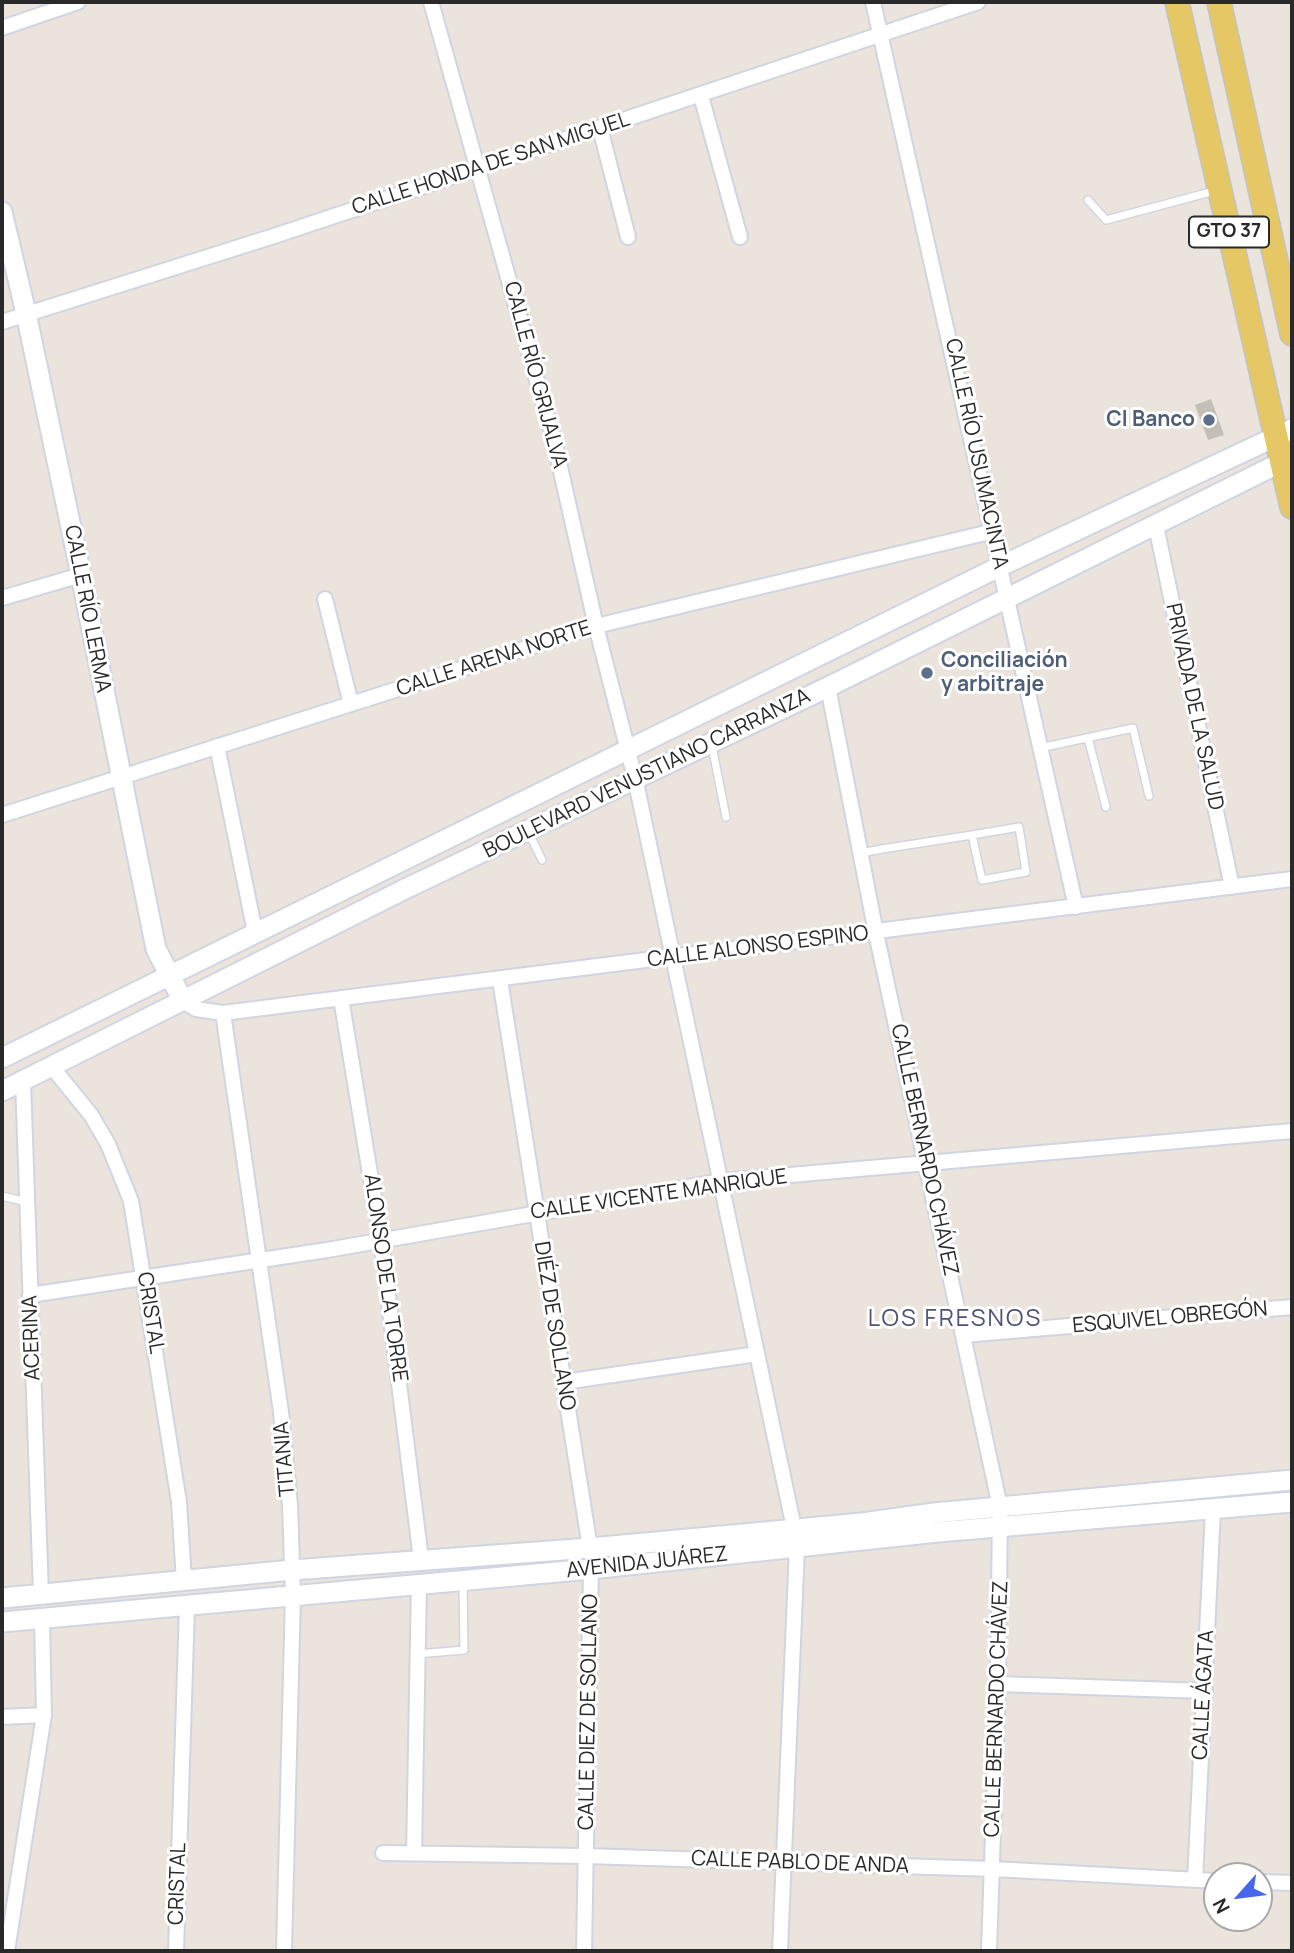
<!DOCTYPE html>
<html>
<head>
<meta charset="utf-8">
<style>
  body { margin:0 }
  #map { position:relative; width:1294px; height:1953px; overflow:hidden; background:#eae4dc; font-family:Manrope,sans-serif }
  canvas { display:block }
  .frame { position:absolute; inset:0; border:4px solid #292929; pointer-events:none }
  .north { position:absolute; left:1203px; top:1862px; width:70px; height:70px; box-sizing:border-box; background:#fff; border:2px solid #a9a9a9; border-radius:50%; rotate:242deg; font-size:19px; font-weight:700; line-height:28px; text-align:center; color:#292929 }
  .north::after { content:''; display:block; margin:auto; width:24px; height:32px; background:#4766ec; clip-path:polygon(50% 0,100% 100%,50% 72%,0 100%) }
</style>
</head>
<body>
<div id="map">
<canvas width="1294" height="1953"></canvas>
<div class="frame"></div>
<div class="north">N</div>
</div>
<script>
const g = document.querySelector('canvas').getContext('2d');
g.lineJoin = 'round';
function fillPath(path, color) {
  g.fillStyle = color;
  g.fill(path, 'evenodd');
}
function shape(rows) {
  const path = new Path2D();
  for (const r of rows) {
    path.moveTo(r[0], r[1]);
    for (let i = 2; i < r.length; i += 2) path.lineTo(r[i], r[i + 1]);
  }
  return path;
}
function strokePath(path, color, width, dash) {
  g.strokeStyle = color;
  g.lineWidth = width;
  g.lineCap = dash ? 'butt' : 'round';
  g.setLineDash(dash || []);
  g.stroke(path);
}
function label(font, color, halo, rows, align = 'center') {
  g.font = font + ' Manrope,sans-serif';
  g.lineWidth = 6;
  g.setLineDash([]);
  g.textBaseline = 'middle';
  g.strokeStyle = halo;
  g.fillStyle = color;
  for (const [text, x, y, turn = 0] of rows) {
    g.save();
    g.translate(x, y);
    g.rotate((+turn || 0) * Math.PI / 180);
    g.textAlign = isNaN(turn) ? turn : align;
    if (halo) g.strokeText(text, 0, 0);
    g.fillText(text, 0, 0);
    g.restore();
  }
}
fillPath(shape([
  [1211,399,1224,435,1208,440,1195,405]
]), '#c3beb7');
const lane = shape([
  [1088,200,1106,220,1218,190],
  [1088,738,1106,807],
  [712,746,726,817],
  [1040,748,1133,728,1149,796],
  [529,833,542,860],
  [861,853,882,849,972,835,1019,827,1026,872,982,880,972,835],
  [2,1196,27,1202],
  [417,1654,464,1650,463,1584]
]);
const street = shape([
  [431,2,555,445,596,626,635,778,794,1528,797,1547,780,1951],
  [873,2,1076,907],
  [2,28,78,2],
  [701,96,740,237],
  [600,128,628,237],
  [2,322,274,236,978,2],
  [1156,526,1232,887],
  [2,598,81,575],
  [325,599,351,704],
  [828,687,876,933,1000,1507,998,1684,989,1951],
  [217,746,255,932],
  [2,815,596,626,994,531],
  [500,980,590,1548],
  [341,998,381,1240,421,1559],
  [183,1001,196,1009,223,1013,1292,879],
  [223,1013,281,1412,290,1505,293,1594,284,1951],
  [52,1067,91,1115,108,1144,131,1201,179,1502,184,1581],
  [23,1081,41,1594],
  [30,1295,327,1250,722,1181,1292,1131],
  [964,1335,1292,1307],
  [564,1382,757,1354],
  [998,1684,1205,1691],
  [2,1717,44,1715],
  [383,1853,586,1856,993,1869,1217,1881],
  [414,1853,419,1583],
  [1195,1880,1213,1510],
  [1259,1882,1292,1883],
  [7,1951,44,1715,42,1619],
  [176,1951,187,1607],
  [584,1951,591,1569]
]);
const secondary = shape([
  [2,212,26,313,81,575,156,949,183,1001],
  [2,1058,1001,566,1292,429],
  [2,1091,407,888,828,687,1292,457],
  [2,1598,292,1570,590,1548,862,1523,934,1513,1292,1480],
  [2,1622,591,1569,938,1532,1292,1502]
]);
const primary = shape([
  [1177,2,1292,507],
  [1219,2,1292,334]
]);
strokePath(lane, '#d1d4e1', 10);
strokePath(street, '#d1d4e1', 18);
strokePath(secondary, '#d1d4e1', 23);
strokePath(primary, '#c3c3c3', 26);
strokePath(lane, '#fff', 7);
strokePath(street, '#fff', 14);
strokePath(secondary, '#fff', 19);
strokePath(primary, '#e6c765', 23);
for (const [x, y, r, color] of [
  [1209,420,7,"#5c6f8a"],
  [927,673,7,"#5c6f8a"]
]) {
  const dot = new Path2D();
  dot.arc(x, y, r, 0, 2 * Math.PI);
  g.fillStyle = color;
  g.fill(dot);
  strokePath(dot, '#fff', 2.5);
}
for (const [x, y, w] of [
  [1229,232,80]
]) {
  const box = new Path2D();
  box.roundRect(x - w / 2, y - 15.5, w, 31, 5);
  g.fillStyle = '#fff';
  g.fill(box);
  strokePath(box, '#292929', 2);
}
label('bold 19px', '#292929', null, [
  ["GTO 37",1229,232]
]);
label('21px', '#292929', '#fff', [
  ["CALLE HONDA DE SAN MIGUEL",491,164,-18],
  ["CALLE RÍO GRIJALVA",535,375,75],
  ["CALLE RÍO USUMACINTA",976,454,78],
  ["CALLE RÍO LERMA",87,609,79],
  ["CALLE ARENA NORTE",494,659,-18],
  ["PRIVADA DE LA SALUD",1194,707,78],
  ["BOULEVARD VENUSTIANO CARRANZA",647,774,-26],
  ["CALLE ALONSO ESPINO",758,947,-7],
  ["CALLE BERNARDO CHÁVEZ",924,1150,78],
  ["CALLE VICENTE MANRIQUE",659,1195,-8],
  ["ALONSO DE LA TORRE",385,1278,82],
  ["CRISTAL",150,1313,81],
  ["ESQUIVEL OBREGÓN",1170,1318,-5],
  ["DIÉZ DE SOLLANO",554,1326,81],
  ["ACERINA",32,1338,-92],
  ["TITANIA",285,1459,-95],
  ["AVENIDA JUÁREZ",647,1563,-6],
  ["CALLE ÁGATA",1204,1695,-87],
  ["CALLE BERNARDO CHÁVEZ",997,1709,-88],
  ["CALLE DIEZ DE SOLLANO",589,1712,-89],
  ["CALLE PABLO DE ANDA",800,1863,2],
  ["CRISTAL",178,1884,-88]
]);
label('bold 21px', '#4e5e75', '#fff', [
  ["CI Banco",1195,420],
  ["Conciliación",941,661,"left"],
  ["y arbitraje",941,685,"left"]
], 'right');
g.letterSpacing = '2px';
label('24px', '#4d5476', '#fff', [
  ["LOS FRESNOS",955,1319]
]);
g.letterSpacing = '0px';
</script>
</body>
</html>
